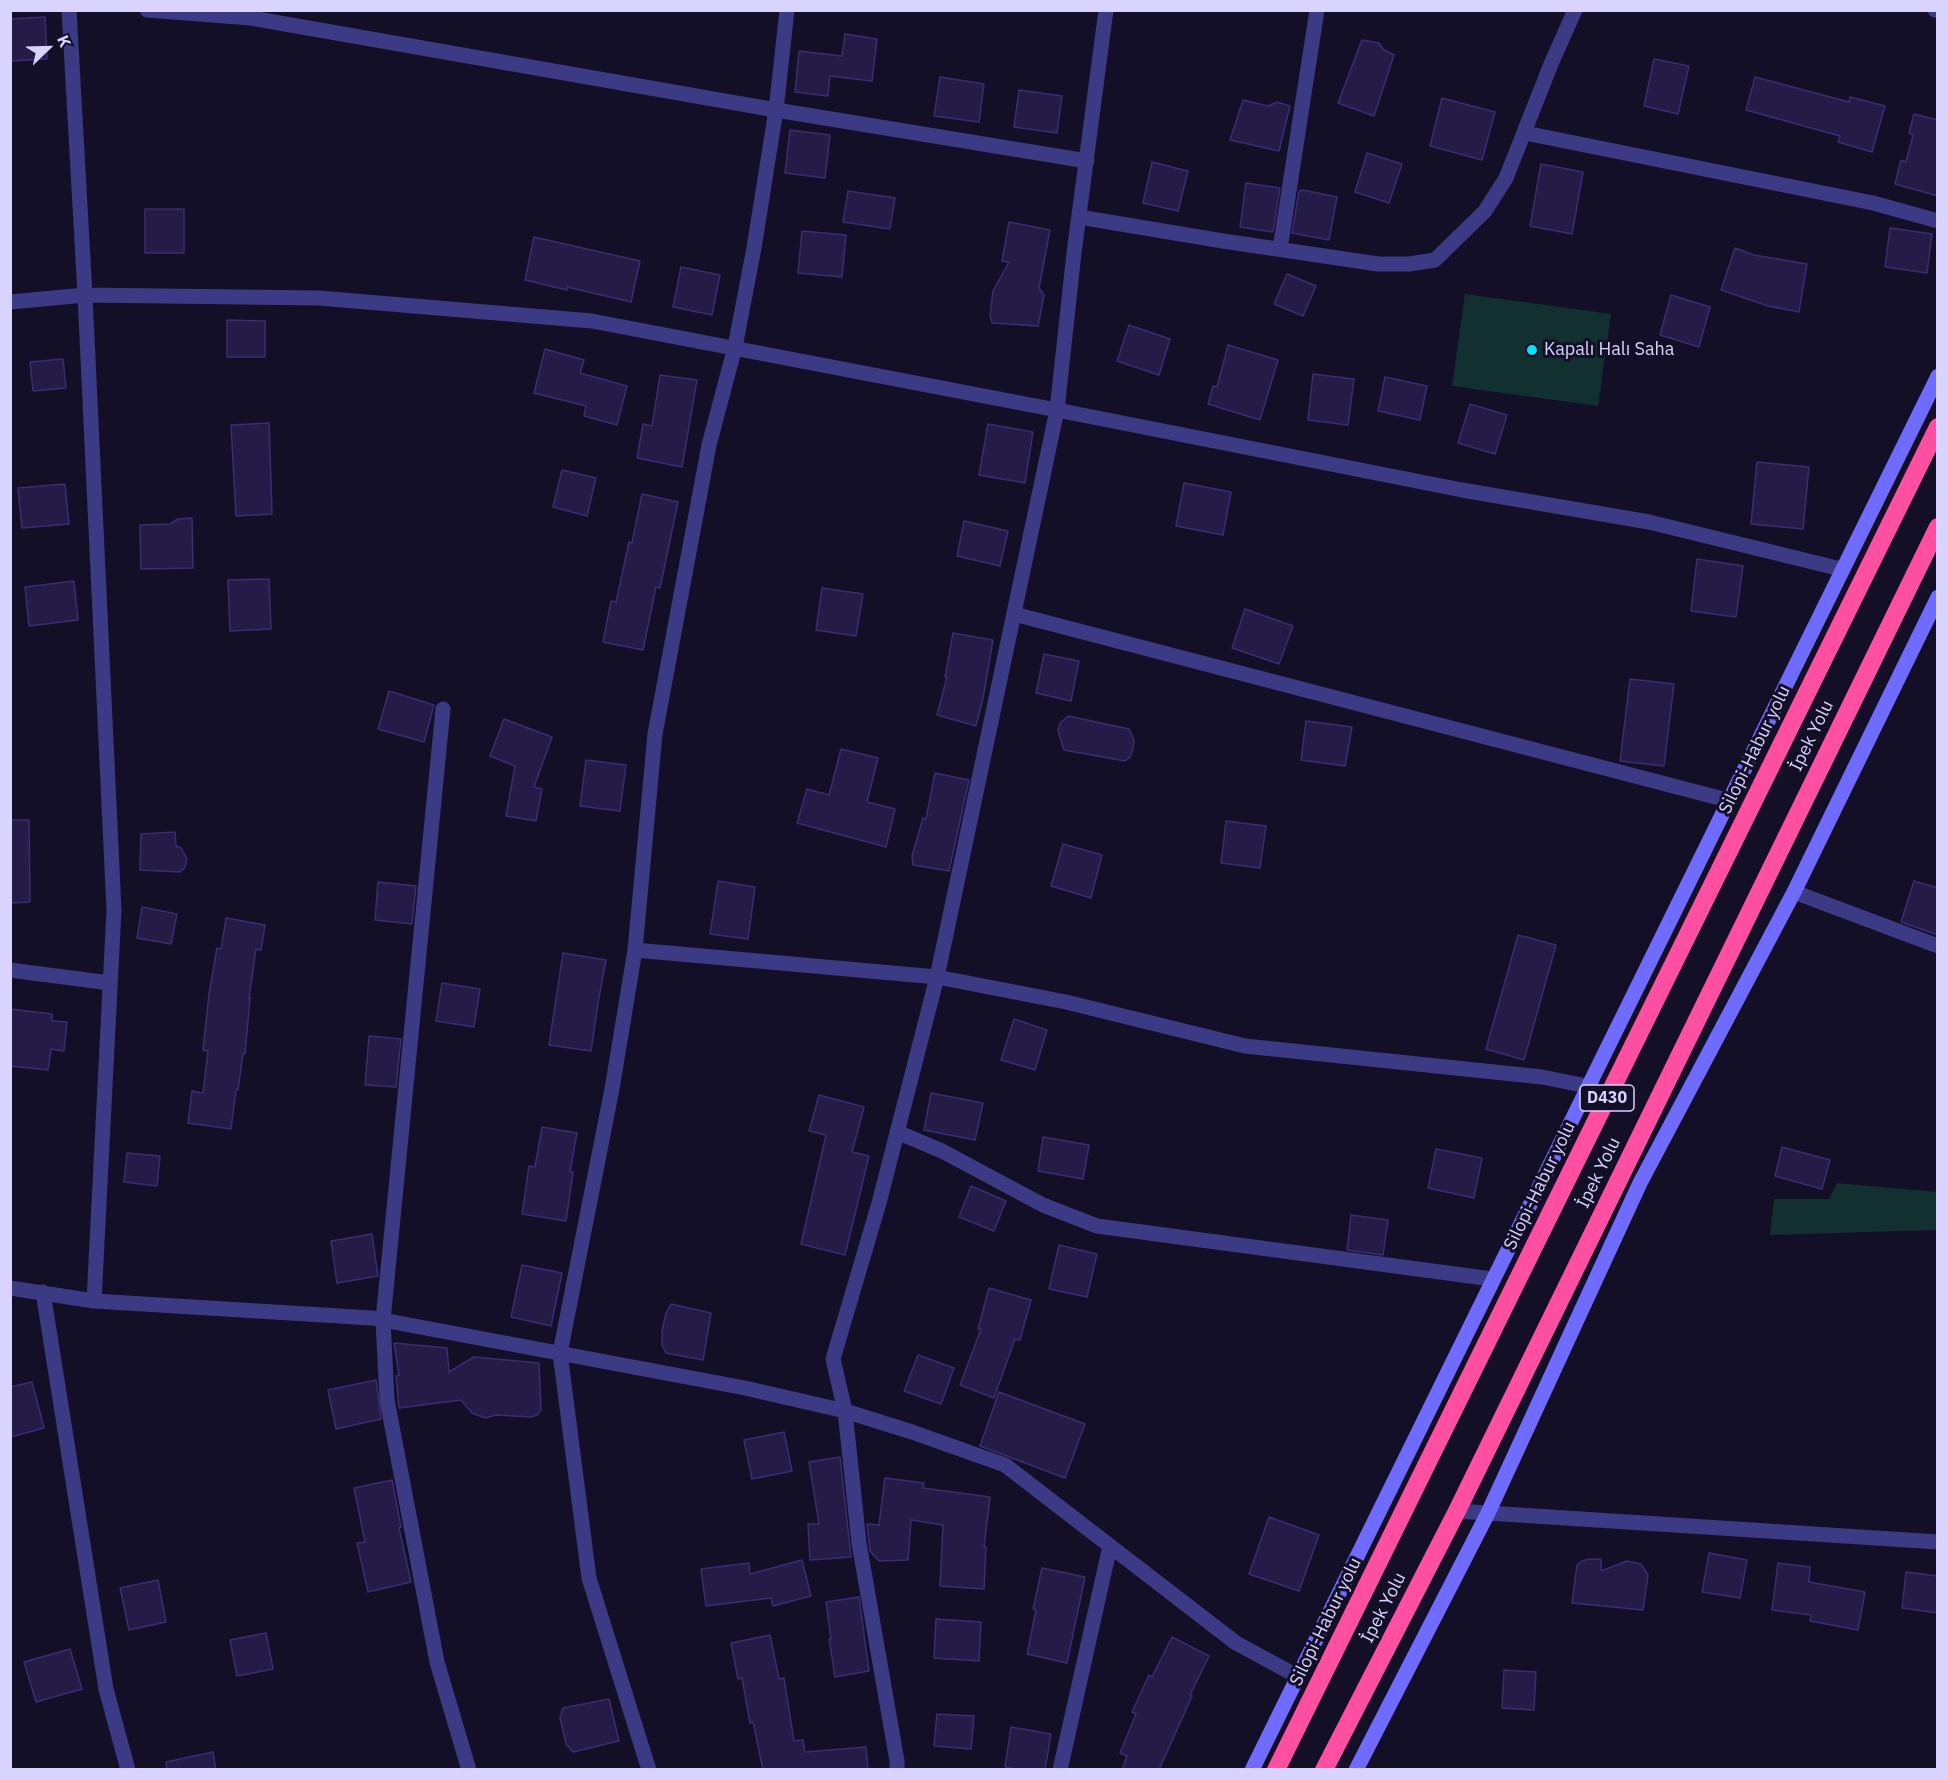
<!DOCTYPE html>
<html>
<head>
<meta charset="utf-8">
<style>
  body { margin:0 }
  #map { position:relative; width:1948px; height:1780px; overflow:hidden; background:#130f26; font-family:"IBM Plex Sans",sans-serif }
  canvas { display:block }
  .frame { position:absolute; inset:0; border:12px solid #d9d4ff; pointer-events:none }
  .north { position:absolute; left:18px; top:18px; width:60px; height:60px; -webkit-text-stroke:4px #130f26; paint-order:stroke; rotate:67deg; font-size:16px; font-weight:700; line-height:24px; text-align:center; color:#d9d4ff }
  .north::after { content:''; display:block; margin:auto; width:21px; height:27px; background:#d9d4ff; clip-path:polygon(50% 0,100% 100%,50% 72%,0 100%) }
</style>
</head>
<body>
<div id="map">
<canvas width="1948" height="1780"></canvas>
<div class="frame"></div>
<div class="north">K</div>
</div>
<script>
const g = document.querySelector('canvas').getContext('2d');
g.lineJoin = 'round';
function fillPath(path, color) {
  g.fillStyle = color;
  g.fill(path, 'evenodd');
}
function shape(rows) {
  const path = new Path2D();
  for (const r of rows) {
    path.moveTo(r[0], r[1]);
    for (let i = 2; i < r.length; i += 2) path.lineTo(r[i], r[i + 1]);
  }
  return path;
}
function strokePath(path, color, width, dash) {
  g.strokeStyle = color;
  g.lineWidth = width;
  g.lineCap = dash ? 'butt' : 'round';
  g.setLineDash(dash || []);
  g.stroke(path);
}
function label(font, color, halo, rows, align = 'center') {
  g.font = font + ' "IBM Plex Sans",sans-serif';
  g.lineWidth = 6;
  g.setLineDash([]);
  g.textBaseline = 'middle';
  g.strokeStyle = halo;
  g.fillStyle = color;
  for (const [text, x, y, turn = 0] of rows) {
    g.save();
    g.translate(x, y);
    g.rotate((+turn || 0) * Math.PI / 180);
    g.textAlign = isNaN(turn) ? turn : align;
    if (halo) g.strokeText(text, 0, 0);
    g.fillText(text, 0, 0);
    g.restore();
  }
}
fillPath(shape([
  [1465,294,1611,314,1598,406,1452,386],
  [1837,1183,1937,1192,1937,1230,1770,1235,1774,1199,1829,1199]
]), '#12302f');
const building = shape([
  [45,17,47,59,10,61,10,19,45,17],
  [845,34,877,39,872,81,830,76,828,96,795,92,799,51,842,56,845,34],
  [1362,40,1379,43,1383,49,1394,55,1374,116,1338,103,1362,40],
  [1654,59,1689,66,1678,114,1644,106,1654,59],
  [940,77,984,84,979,122,934,116,940,77],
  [1755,77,1849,102,1850,97,1885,106,1872,152,1838,142,1840,136,1746,110,1755,77],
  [1019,90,1062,96,1057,133,1014,127,1019,90],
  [1442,98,1495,112,1482,160,1430,146,1442,98],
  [1243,100,1268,106,1277,102,1290,106,1279,151,1230,140,1243,100],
  [1914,114,1938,120,1938,196,1895,184,1901,160,1906,162,1913,135,1909,133,1914,114],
  [790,130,830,135,825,178,785,173,790,130],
  [1367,153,1402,164,1389,203,1355,192,1367,153],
  [1152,162,1188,171,1178,211,1143,203,1152,162],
  [1541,164,1583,172,1572,234,1530,226,1541,164],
  [1246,183,1280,188,1273,232,1240,227,1246,183],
  [1303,190,1337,197,1329,240,1292,233,1299,191,1303,190],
  [848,191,895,198,890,229,843,222,848,191],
  [145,209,184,209,184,253,145,253,145,209],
  [1009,222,1050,230,1039,288,1044,295,1038,326,992,323,990,315,993,291,1009,262,1002,261,1009,222],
  [1890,228,1932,234,1927,273,1885,267,1890,228],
  [802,231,846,235,842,277,798,273,802,231],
  [534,237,640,261,631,302,567,287,567,290,525,280,534,237],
  [1735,248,1754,255,1807,264,1799,312,1768,306,1721,290,1735,248],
  [681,267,720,275,712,315,673,307,681,267],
  [1287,274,1316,286,1303,316,1274,304,1287,274],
  [1671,295,1710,307,1699,347,1660,335,1671,295],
  [227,320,265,321,265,357,227,357,227,320],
  [1129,325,1170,339,1159,375,1117,361,1129,325],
  [1228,345,1278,360,1260,420,1208,404,1213,386,1217,387,1228,345],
  [545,349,584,360,580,373,627,386,617,425,584,416,586,406,534,393,545,349],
  [63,359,66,388,33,391,30,362,63,359],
  [1313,374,1354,379,1348,425,1308,420,1313,374],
  [660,375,697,380,682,467,637,458,643,424,652,426,660,375],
  [1385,377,1427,386,1420,420,1378,411,1385,377],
  [1470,404,1507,415,1495,454,1458,443,1470,404],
  [269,423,272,514,236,516,231,425,269,423],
  [988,424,1033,432,1025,483,979,475,988,424],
  [1757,462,1809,467,1803,529,1751,524,1757,462],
  [562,470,596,478,587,516,553,507,562,470],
  [1184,483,1231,492,1223,535,1176,526,1184,483],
  [65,484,69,524,22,528,18,488,65,484],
  [642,494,678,502,660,588,656,587,643,650,603,642,611,601,616,602,629,542,632,543,642,494],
  [192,518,193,568,141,569,140,525,170,524,178,519,192,518],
  [964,521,1008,531,1000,566,957,556,964,521],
  [1697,559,1743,566,1736,617,1691,611,1697,559],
  [269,579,271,629,230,631,228,580,269,579],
  [74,581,78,620,29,626,25,587,74,581],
  [822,588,863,594,856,636,816,630,822,588],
  [1245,609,1293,626,1279,664,1232,648,1245,609],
  [953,633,993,640,983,698,976,726,937,715,947,677,945,677,953,633],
  [1044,654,1079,661,1071,701,1036,693,1044,654],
  [1630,679,1674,684,1664,766,1620,761,1630,679],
  [389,691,434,705,424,742,378,729,389,691],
  [1068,716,1129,729,1134,740,1133,749,1130,757,1125,761,1064,750,1058,731,1060,723,1068,716],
  [504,719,552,737,534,787,542,789,536,821,506,816,515,766,490,756,504,719],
  [1306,721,1352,727,1345,766,1301,760,1306,721],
  [841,749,878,758,867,802,895,809,886,847,797,823,807,789,829,795,841,749],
  [586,760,626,765,620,811,580,806,586,760],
  [935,773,969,780,949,871,913,865,912,856,923,818,926,819,935,773],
  [10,820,29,820,30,902,10,903,10,820],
  [1226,821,1266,826,1260,868,1221,863,1226,821],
  [175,832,176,846,181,848,187,859,185,867,180,872,140,870,141,834,175,832],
  [1063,844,1102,855,1091,898,1051,886,1063,844],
  [718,881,755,887,748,939,710,934,718,881],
  [1914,881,1938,888,1938,935,1901,922,1914,881],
  [378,882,416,886,412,924,375,920,378,882],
  [142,907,177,914,171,944,137,938,142,907],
  [226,918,265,925,261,950,256,949,249,998,250,998,245,1054,243,1054,238,1090,236,1090,231,1129,188,1123,192,1091,203,1093,208,1051,203,1050,209,994,217,948,221,949,226,918],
  [1518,935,1556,945,1524,1060,1486,1049,1518,935],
  [563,953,606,960,599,997,591,1051,549,1045,563,953],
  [442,983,480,989,474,1027,436,1021,442,983],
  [10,1009,52,1014,52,1021,67,1022,64,1051,51,1049,48,1070,10,1066,10,1009],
  [1014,1019,1047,1030,1035,1070,1001,1060,1014,1019],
  [369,1036,401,1039,396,1087,365,1085,369,1036],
  [931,1093,983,1103,975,1140,924,1130,931,1093],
  [819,1095,864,1107,852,1152,869,1156,845,1255,801,1244,826,1135,809,1131,819,1095],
  [542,1127,577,1133,570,1172,573,1172,566,1221,522,1214,529,1166,535,1167,542,1127],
  [1043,1137,1089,1145,1083,1179,1038,1171,1043,1137],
  [1782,1147,1830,1160,1822,1189,1775,1176,1782,1147],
  [1436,1149,1482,1158,1474,1198,1428,1188,1436,1149],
  [127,1153,160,1156,157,1186,124,1182,127,1153],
  [971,1186,1006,1201,994,1231,959,1217,971,1186],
  [1351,1215,1388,1220,1383,1255,1347,1250,1351,1215],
  [372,1234,378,1276,337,1283,331,1241,372,1234],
  [1059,1245,1097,1254,1087,1297,1049,1289,1059,1245],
  [522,1265,562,1273,551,1326,511,1317,522,1265],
  [989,1288,1031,1300,1020,1340,1015,1339,994,1398,960,1385,981,1329,978,1329,989,1288],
  [671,1304,711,1313,703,1360,666,1353,662,1345,662,1331,666,1313,671,1304],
  [394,1343,447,1348,449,1372,474,1357,539,1363,541,1410,537,1415,531,1417,496,1415,485,1418,472,1413,461,1400,399,1408,396,1376,399,1375,394,1343],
  [918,1355,954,1368,941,1404,904,1391,918,1355],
  [376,1380,381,1419,336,1429,328,1390,376,1380],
  [32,1382,44,1428,10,1437,10,1387,32,1382],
  [999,1392,1085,1424,1065,1478,980,1446,999,1392],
  [784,1432,792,1471,752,1479,744,1440,784,1432],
  [840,1457,851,1557,810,1560,808,1524,819,1524,809,1462,840,1457],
  [885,1478,924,1483,923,1488,990,1497,984,1547,986,1547,984,1589,940,1586,943,1525,911,1520,908,1560,879,1561,870,1551,867,1524,879,1525,885,1478],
  [392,1480,401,1527,399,1528,411,1582,368,1592,357,1543,365,1542,354,1488,392,1480],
  [1269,1517,1319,1535,1299,1591,1249,1574,1269,1517],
  [1709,1553,1747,1560,1740,1598,1702,1592,1709,1553],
  [1589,1559,1601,1559,1601,1571,1627,1561,1641,1564,1648,1575,1643,1610,1572,1603,1577,1565,1582,1561,1589,1559],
  [802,1560,811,1596,773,1606,771,1598,706,1606,701,1569,749,1563,750,1574,802,1560],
  [1778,1563,1810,1567,1809,1582,1865,1592,1858,1630,1810,1621,1811,1615,1772,1610,1778,1563],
  [1042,1568,1085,1577,1067,1663,1027,1654,1036,1610,1033,1609,1042,1568],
  [1906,1572,1938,1576,1938,1613,1902,1608,1906,1572],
  [158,1580,166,1622,129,1630,120,1588,158,1580],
  [859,1597,869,1671,835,1677,829,1639,831,1639,826,1602,859,1597],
  [936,1619,981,1622,979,1661,934,1658,936,1619],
  [266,1633,273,1669,237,1676,230,1640,266,1633],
  [770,1635,779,1679,784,1678,794,1741,803,1740,805,1752,866,1747,868,1770,763,1770,753,1722,750,1723,742,1678,738,1679,731,1643,770,1635],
  [1172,1637,1209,1656,1190,1695,1192,1696,1159,1770,1122,1770,1127,1756,1120,1753,1136,1714,1132,1712,1149,1675,1152,1677,1172,1637],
  [70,1649,82,1689,36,1702,24,1662,70,1649],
  [1504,1670,1536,1672,1534,1710,1502,1708,1504,1670],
  [609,1699,619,1741,573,1752,566,1744,560,1718,563,1708,609,1699],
  [937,1714,974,1716,971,1749,934,1746,937,1714],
  [1011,1727,1051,1734,1045,1770,1020,1770,1005,1767,1011,1727],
  [213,1752,216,1770,167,1770,166,1762,213,1752]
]);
fillPath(building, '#241b47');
strokePath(building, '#3b2d73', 1.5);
strokePath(shape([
  [69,10,85,295,114,910,94,1301],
  [147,10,251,18,776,110,1087,161],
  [1935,10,1938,11],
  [1525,133,1873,203,1938,221],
  [1079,217,1223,241,1378,264,1409,264,1435,260,1485,211,1506,178,1551,64,1575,10],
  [1280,249,1317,10],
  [10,302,85,295,319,298,592,321,1057,410,1462,490,1649,522,1841,569],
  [1014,614,1727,800],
  [443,709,383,1320,387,1400,437,1662,469,1770],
  [1794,892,1938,946],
  [635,950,937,977,1066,1002,1245,1046,1542,1077,1587,1086],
  [10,970,110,983],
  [897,1132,942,1151,1043,1205,1097,1226,1492,1279],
  [10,1288,94,1301,372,1318,745,1388,845,1411,912,1432,1005,1465,1236,1643,1297,1676],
  [43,1292,106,1689,128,1770],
  [1457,1511,1938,1542],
  [649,1770,589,1578,560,1353,612,1089,635,950,655,734,709,445,735,347,754,248,776,110,787,10],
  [897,1770,897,1761,859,1543,845,1411,833,1359,879,1203,937,977,1057,410,1074,253,1106,10],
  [1060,1770,1110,1546]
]), '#3d3a85', 15);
strokePath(shape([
  [1252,1770,1938,376],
  [1356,1770,1488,1513,1640,1183,1794,892,1938,597]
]), '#6f6bff', 15);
strokePath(shape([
  [1276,1770,1938,427],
  [1324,1770,1457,1511,1938,527]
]), '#ff4fa3', 18);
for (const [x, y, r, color] of [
  [1532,350,6,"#00e5ff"]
]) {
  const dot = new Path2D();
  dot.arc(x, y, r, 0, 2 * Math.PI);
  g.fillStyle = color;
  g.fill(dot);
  strokePath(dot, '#130f26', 2);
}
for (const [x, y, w] of [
  [1607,1098,54]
]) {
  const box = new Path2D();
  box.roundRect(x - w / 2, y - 13, w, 26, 4.5);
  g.fillStyle = '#130f26';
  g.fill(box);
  strokePath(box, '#d9d4ff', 1.5);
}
label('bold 16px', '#d9d4ff', null, [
  ["D430",1607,1098]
]);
label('18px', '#d9d4ff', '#130f26', [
  ["Kapalı Halı Saha",1544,350]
], 'left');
label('18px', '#d9d4ff', '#130f26', [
  ["İpek Yolu",1812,736,-64],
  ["Silopi-Habur yolu",1755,750,-64],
  ["İpek Yolu",1599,1173,-64],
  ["Silopi-Habur yolu",1540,1186,-64],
  ["İpek Yolu",1384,1608,-63],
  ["Silopi-Habur yolu",1326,1622,-64]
]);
</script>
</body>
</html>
